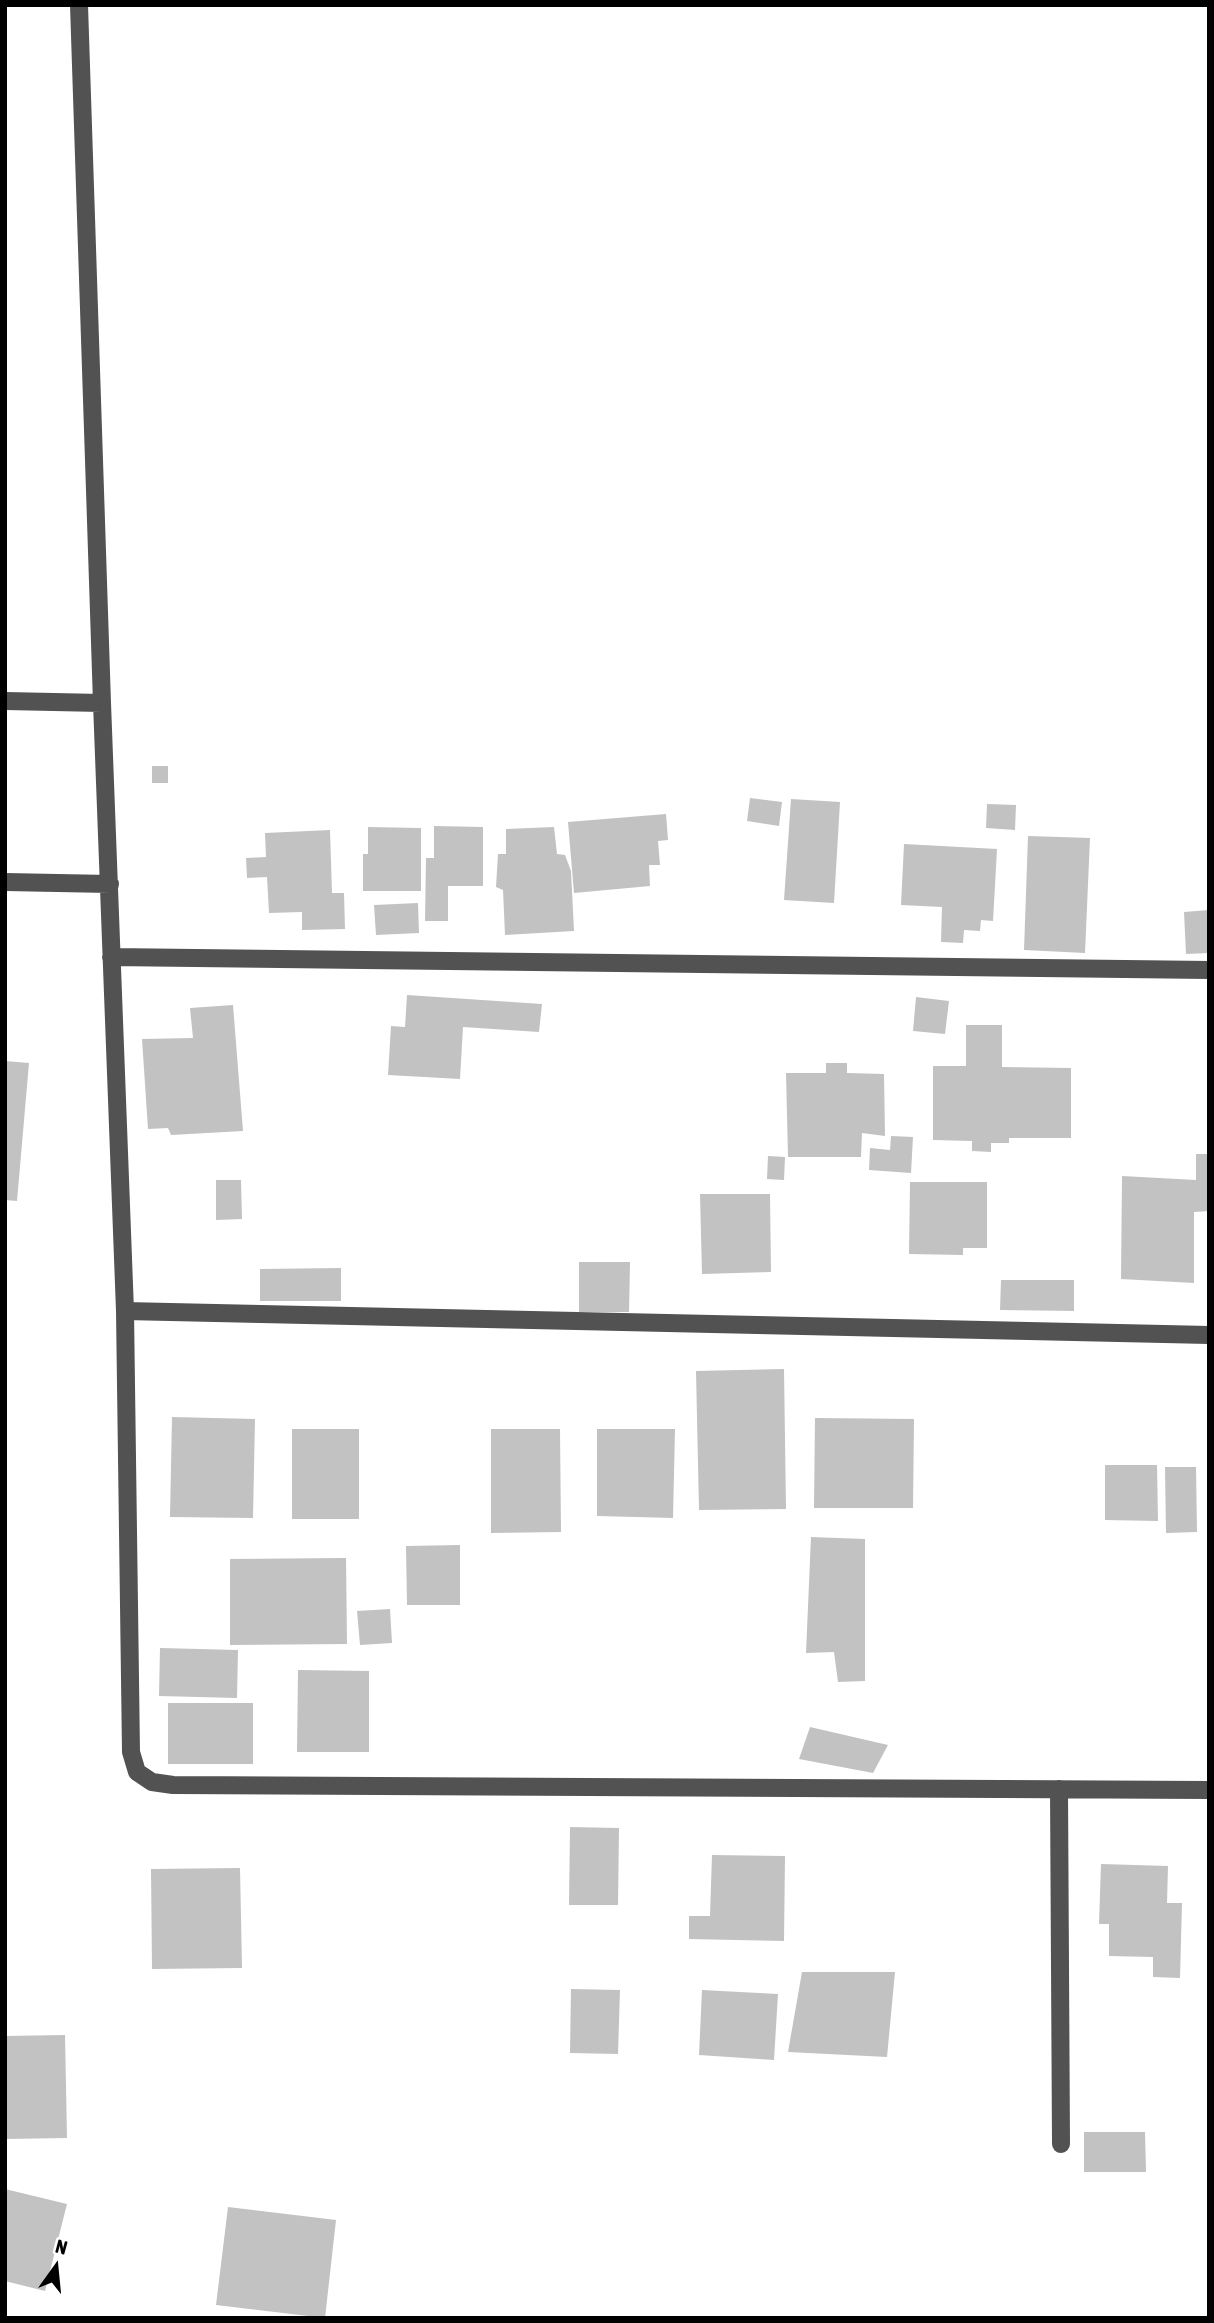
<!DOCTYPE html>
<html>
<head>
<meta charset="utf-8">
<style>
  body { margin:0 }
  #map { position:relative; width:1214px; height:2323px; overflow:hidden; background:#fff; font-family:"Asap Condensed",sans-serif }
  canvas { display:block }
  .frame { position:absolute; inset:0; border:7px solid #000; pointer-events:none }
  .north { position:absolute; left:21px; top:2232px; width:70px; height:70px; -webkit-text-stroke:5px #fff; paint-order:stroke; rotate:15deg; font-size:19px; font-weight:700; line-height:28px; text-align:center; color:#000 }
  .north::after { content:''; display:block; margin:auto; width:24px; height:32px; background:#000; clip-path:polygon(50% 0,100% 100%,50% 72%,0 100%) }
</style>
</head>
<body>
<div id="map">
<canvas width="1214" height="2323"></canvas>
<div class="frame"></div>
<div class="north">N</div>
</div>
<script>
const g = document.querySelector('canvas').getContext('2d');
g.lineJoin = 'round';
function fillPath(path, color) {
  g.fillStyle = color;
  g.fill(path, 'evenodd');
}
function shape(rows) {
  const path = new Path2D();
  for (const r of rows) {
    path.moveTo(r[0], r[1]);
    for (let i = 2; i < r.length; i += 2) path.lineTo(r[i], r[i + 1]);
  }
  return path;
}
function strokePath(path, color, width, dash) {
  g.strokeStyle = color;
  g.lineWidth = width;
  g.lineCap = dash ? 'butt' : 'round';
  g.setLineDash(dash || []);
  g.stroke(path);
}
fillPath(shape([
  [152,766,168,766,168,783,152,783],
  [750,798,782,802,779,826,747,821],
  [791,799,840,802,834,903,784,900],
  [987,804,1016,805,1015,830,986,828],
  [666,814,668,840,658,841,660,865,649,865,650,886,574,893,568,822],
  [434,826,483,827,483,886,448,886,448,921,425,921,426,858,434,858],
  [368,827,421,828,421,891,363,891,363,854,368,854],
  [554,827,557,854,565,855,571,871,574,931,505,935,503,890,496,887,498,854,506,854,506,829],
  [330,830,332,893,344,893,345,929,302,930,302,912,269,913,267,877,247,878,246,858,266,857,265,833],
  [1028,836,1090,838,1085,953,1024,950],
  [904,844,997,849,993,921,981,920,980,931,964,930,963,943,941,942,942,907,901,905],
  [418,903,419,933,376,935,374,905],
  [1209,910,1209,953,1186,954,1184,912],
  [407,995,542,1004,539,1032,463,1027,460,1079,388,1075,391,1026,405,1027],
  [916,997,949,1001,945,1034,913,1031],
  [233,1005,243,1131,171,1135,168,1128,148,1129,142,1039,193,1038,190,1008],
  [966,1025,1002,1025,1002,1067,1071,1068,1071,1138,1009,1138,1009,1143,991,1143,991,1152,972,1151,972,1141,933,1140,933,1066,966,1066],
  [5,1061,29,1063,17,1201,5,1200],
  [826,1063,847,1063,847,1073,884,1074,885,1136,862,1133,861,1157,788,1157,786,1073,826,1073],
  [891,1136,913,1137,911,1173,869,1170,870,1148,890,1150],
  [1196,1154,1209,1154,1209,1211,1194,1212,1194,1283,1121,1279,1122,1176,1196,1180],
  [768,1156,785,1157,784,1180,767,1179],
  [216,1180,241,1180,242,1219,216,1220],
  [910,1182,987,1182,987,1248,963,1248,963,1255,909,1254],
  [700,1194,770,1194,771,1272,702,1274],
  [579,1262,630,1262,629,1312,579,1312],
  [341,1268,341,1301,260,1301,260,1269],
  [1001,1280,1074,1280,1074,1311,1000,1310],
  [784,1369,786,1509,699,1510,696,1371],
  [172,1417,255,1419,253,1518,170,1517],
  [815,1418,914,1419,913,1508,814,1508],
  [292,1429,359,1429,359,1519,292,1519],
  [491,1429,560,1429,561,1532,491,1533],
  [597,1429,675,1429,673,1518,597,1516],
  [1105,1465,1157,1465,1158,1521,1105,1520],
  [1165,1467,1196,1467,1197,1532,1166,1533],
  [811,1537,865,1539,865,1681,838,1682,834,1652,806,1653],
  [460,1545,460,1605,407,1605,406,1546],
  [346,1558,347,1644,230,1645,230,1559],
  [390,1609,392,1643,360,1645,357,1611],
  [160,1648,238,1650,237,1698,159,1696],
  [298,1670,369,1671,369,1752,297,1752],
  [168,1703,253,1703,253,1764,168,1764],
  [810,1727,888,1745,873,1773,799,1759],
  [570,1827,619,1828,618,1905,569,1905],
  [712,1855,785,1856,784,1941,689,1939,689,1916,710,1916],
  [1101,1864,1168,1866,1167,1903,1182,1903,1180,1978,1153,1977,1153,1957,1109,1956,1109,1924,1099,1924],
  [240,1868,242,1968,152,1969,151,1869],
  [802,1972,895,1972,887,2057,788,2052],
  [571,1989,620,1990,618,2054,570,2053],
  [702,1990,778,1994,774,2060,699,2055],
  [65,2035,67,2138,5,2139,5,2036],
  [1084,2132,1145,2132,1146,2172,1084,2172],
  [5,2189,67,2204,45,2291,5,2281],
  [228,2207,336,2220,325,2318,216,2305]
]), '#c2c2c2');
strokePath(shape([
  [79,5,102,703,125,1311,131,1752,137,1772,152,1782,173,1785,1209,1790],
  [5,701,102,703],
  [5,882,110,884],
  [111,957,1209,970],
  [125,1311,1209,1335],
  [1059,1789,1061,2144]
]), '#525252', 18);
</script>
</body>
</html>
